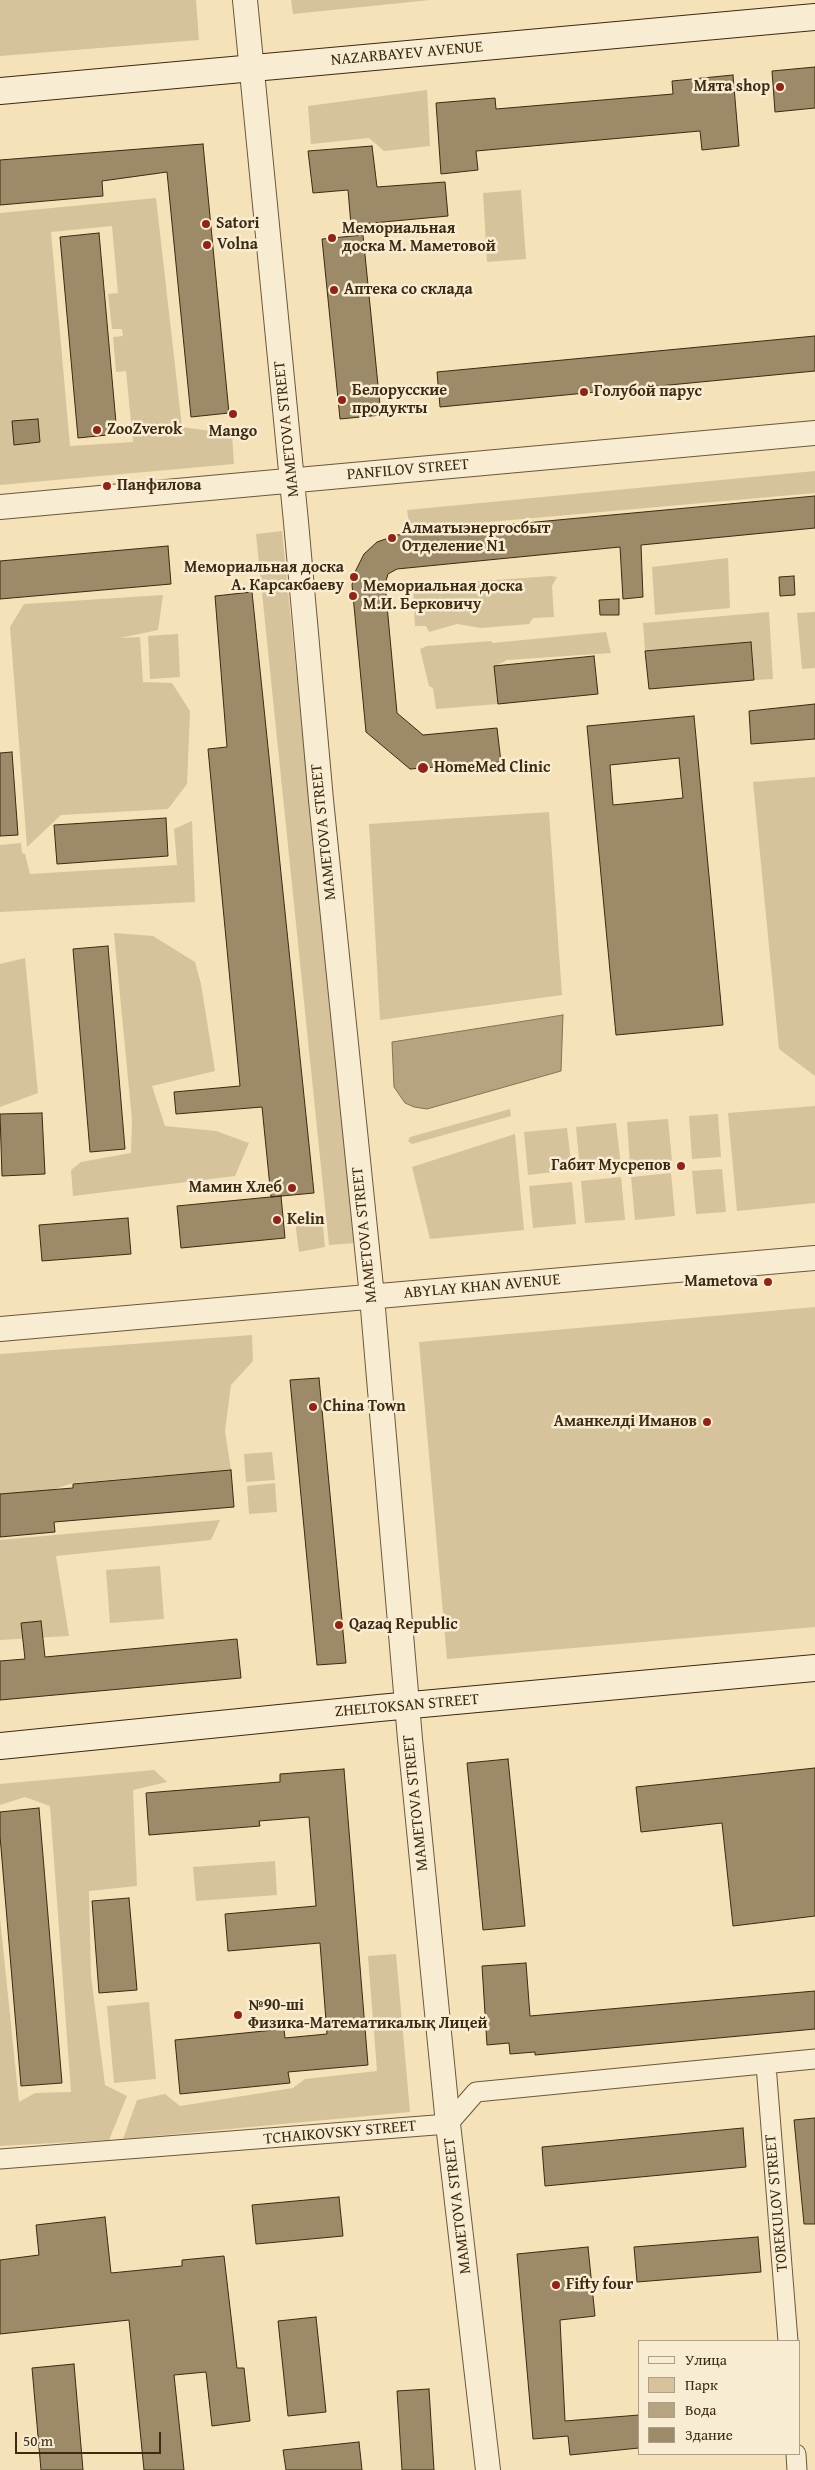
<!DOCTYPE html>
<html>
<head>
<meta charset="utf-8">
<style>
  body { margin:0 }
  #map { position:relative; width:815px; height:2470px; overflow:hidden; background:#f5e2b9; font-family:"Gentium Book Plus",serif }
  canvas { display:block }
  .legend { position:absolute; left:638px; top:2340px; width:162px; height:115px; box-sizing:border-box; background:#f8ecd2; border:1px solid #ad9e85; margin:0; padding:6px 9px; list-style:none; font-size:15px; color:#3c2a11 }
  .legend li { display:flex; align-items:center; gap:10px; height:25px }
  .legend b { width:25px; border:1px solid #ad9e85 }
  .scale { position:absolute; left:15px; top:2432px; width:146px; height:22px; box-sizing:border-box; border:2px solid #3c2a11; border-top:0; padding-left:6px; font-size:15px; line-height:18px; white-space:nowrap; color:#3c2a11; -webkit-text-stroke:4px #f8ecd2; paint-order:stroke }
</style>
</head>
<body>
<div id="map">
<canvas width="815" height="2470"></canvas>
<ul class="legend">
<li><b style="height:6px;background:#f8ecd2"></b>Улица</li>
<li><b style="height:14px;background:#d6c39c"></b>Парк</li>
<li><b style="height:14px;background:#b6a380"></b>Вода</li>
<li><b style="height:14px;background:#9c8a68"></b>Здание</li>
</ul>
<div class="scale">50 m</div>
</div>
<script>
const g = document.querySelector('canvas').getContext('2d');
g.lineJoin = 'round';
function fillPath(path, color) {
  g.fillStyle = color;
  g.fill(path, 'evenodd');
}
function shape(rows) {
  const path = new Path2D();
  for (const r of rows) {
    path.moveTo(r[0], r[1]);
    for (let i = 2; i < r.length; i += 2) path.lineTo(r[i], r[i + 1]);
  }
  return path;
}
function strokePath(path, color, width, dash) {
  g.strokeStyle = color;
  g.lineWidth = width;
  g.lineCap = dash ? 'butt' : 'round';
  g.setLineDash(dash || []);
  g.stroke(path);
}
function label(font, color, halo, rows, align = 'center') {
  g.font = font + ' "Gentium Book Plus",serif';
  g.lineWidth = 5;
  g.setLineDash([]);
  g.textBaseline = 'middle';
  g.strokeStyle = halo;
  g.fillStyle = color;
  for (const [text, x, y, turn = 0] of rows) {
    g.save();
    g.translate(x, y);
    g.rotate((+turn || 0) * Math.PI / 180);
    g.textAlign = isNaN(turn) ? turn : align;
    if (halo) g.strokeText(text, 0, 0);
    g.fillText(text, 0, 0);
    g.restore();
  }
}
fillPath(shape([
  [0,0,196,0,199,40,0,56],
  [291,0,430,0,293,14],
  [427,90,430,146,384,151,369,138,311,144,308,106],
  [521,190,526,259,487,262,483,193],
  [156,198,182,427,232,434,234,464,0,485,0,213],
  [112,226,118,293,108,294,112,329,122,329,123,336,113,337,116,372,126,371,133,442,70,446,51,232],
  [815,471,815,493,410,529,407,510],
  [282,531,354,1243,329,1245,256,534],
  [728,558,730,608,655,615,652,567],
  [551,576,557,577,552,586,554,617,533,618,529,624,481,628,457,624,429,632,426,626,415,626,413,586],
  [163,595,158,630,120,638,140,637,143,682,172,683,190,711,187,784,168,809,61,815,27,847,10,627,24,604],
  [769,612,773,679,754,680,751,642,645,651,643,623],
  [815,612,815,668,802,669,797,613],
  [606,632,611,653,507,660,494,667,498,704,436,709,433,688,429,686,420,649,427,646,492,641,492,643],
  [178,634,180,677,150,679,148,636],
  [815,777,815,1076,779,1049,753,782],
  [549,812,562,995,380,1020,369,824],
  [192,821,195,902,0,912,0,845,21,843,22,853,25,854,30,874,177,865,174,829],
  [114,933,153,936,195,962,201,984,215,1071,152,1086,165,1126,216,1131,249,1143,235,1176,73,1196,71,1170,81,1162,131,1153,132,1120],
  [25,958,38,1093,0,1107,0,964],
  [815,1106,815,1203,737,1211,728,1113],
  [510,1109,511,1116,412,1144,408,1141,410,1137],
  [718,1114,721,1157,692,1159,689,1116],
  [668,1119,672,1161,630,1165,627,1122],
  [616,1123,621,1166,580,1169,576,1127],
  [567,1128,572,1170,528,1175,524,1132],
  [515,1134,524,1230,430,1239,412,1167],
  [722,1169,726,1212,696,1214,692,1171],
  [671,1173,675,1216,635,1220,631,1177],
  [621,1177,625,1220,585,1223,581,1181],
  [572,1182,576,1224,533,1228,529,1186],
  [294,1214,322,1216,325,1247,299,1252],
  [815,1307,815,1627,447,1659,419,1342],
  [252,1335,253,1361,231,1385,225,1431,231,1470,73,1483,52,1490,0,1494,0,1354],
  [272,1452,275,1480,246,1482,244,1454],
  [275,1483,277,1512,249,1514,247,1486],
  [220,1520,211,1540,56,1556,69,1636,0,1640,0,1540],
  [160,1566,164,1619,110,1623,106,1570],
  [154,1770,167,1782,133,1790,137,1886,89,1891,91,1976,105,2085,127,2096,109,2140,0,2146,0,1918,19,2102,35,2093,71,2092,50,1806,25,1797,0,1805,0,1784],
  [275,1861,277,1895,196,1901,193,1867],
  [396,1954,410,2112,123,2139,137,2100,165,2094,180,2106,293,2088,305,2079,377,2071,368,1956],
  [149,2002,156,2079,114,2083,107,2006]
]), '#d6c39c');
const water = shape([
  [563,1015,561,1071,427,1109,414,1107,405,1103,394,1087,392,1042,563,1015]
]);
fillPath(water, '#b6a380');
strokePath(water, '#857354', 1);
const building = shape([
  [815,67,815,108,775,112,772,71,815,67],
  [733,75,739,146,702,150,700,131,476,151,478,170,441,174,436,103,495,98,496,109,673,94,672,81,733,75],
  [203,144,229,413,191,417,167,172,102,181,103,196,0,205,0,160,203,144],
  [372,146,377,187,445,182,448,216,351,225,348,190,313,193,308,151,372,146],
  [99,233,117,434,78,438,60,237,99,233],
  [363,235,381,415,340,419,322,239,363,235],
  [815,336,815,371,440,407,437,372,815,336],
  [38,419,40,442,14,445,12,421,38,419],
  [815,496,815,528,641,545,643,597,623,599,620,547,397,569,388,574,385,584,397,713,423,735,497,728,501,762,410,769,366,732,352,585,354,574,364,554,377,542,397,535,815,496],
  [168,546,171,584,0,599,0,561,168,546],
  [794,576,795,595,780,596,779,577,794,576],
  [252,592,314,1193,271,1197,262,1107,176,1114,174,1092,240,1086,208,749,227,747,215,596,252,592],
  [619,599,619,615,600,615,599,600,619,599],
  [751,642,754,680,649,689,645,651,751,642],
  [594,656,598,694,498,704,494,666,594,656],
  [815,704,815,739,751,744,749,711,815,704],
  [694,716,723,1025,616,1035,587,726,694,716],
  [679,758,683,798,613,805,610,765,679,758],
  [12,752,18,835,0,836,0,753,12,752],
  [166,818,168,856,57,864,54,825,166,818],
  [108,946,125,1149,90,1152,73,949,108,946],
  [42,1113,45,1174,2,1176,0,1114,42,1113],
  [281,1196,285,1238,181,1248,177,1206,281,1196],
  [128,1218,131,1254,42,1261,39,1225,128,1218],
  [319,1378,346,1663,317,1665,290,1380,319,1378],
  [231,1470,234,1507,54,1522,55,1532,0,1537,0,1494,73,1488,73,1484,231,1470],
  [41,1621,45,1657,237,1639,241,1678,0,1700,0,1661,25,1659,21,1623,41,1621],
  [508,1759,525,1926,483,1930,467,1763,508,1759],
  [815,1768,815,1916,733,1926,722,1823,641,1832,636,1787,815,1768],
  [344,1769,368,2065,288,2072,290,2083,180,2094,175,2040,284,2029,285,2038,327,2034,320,1943,228,1951,225,1914,316,1906,309,1817,259,1821,260,1826,149,1835,146,1793,280,1782,280,1774,344,1769],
  [39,1808,62,2083,21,2086,0,1836,0,1812,39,1808],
  [129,1898,137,1990,99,1993,92,1901,129,1898],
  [526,1963,530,2016,815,1991,815,2029,535,2055,535,2052,510,2054,509,2043,487,2045,482,1966,526,1963],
  [815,2118,815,2224,804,2224,794,2120,815,2118],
  [743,2128,746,2167,545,2186,542,2147,743,2128],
  [339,2197,343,2236,256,2244,252,2205,339,2197],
  [105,2217,111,2273,182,2266,182,2260,224,2256,237,2368,244,2368,250,2421,212,2426,206,2372,174,2375,184,2470,144,2470,129,2320,0,2334,0,2260,39,2255,36,2225,105,2217],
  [758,2237,761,2272,637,2282,634,2247,758,2237],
  [588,2247,595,2316,560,2320,565,2421,639,2415,639,2448,570,2455,568,2436,533,2439,517,2254,588,2247],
  [316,2317,326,2412,288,2416,278,2321,316,2317],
  [74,2364,83,2470,41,2470,32,2368,74,2364],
  [429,2389,434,2470,402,2470,397,2391,429,2389],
  [359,2442,362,2470,286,2470,283,2450,359,2442]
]);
fillPath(building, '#9c8a68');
strokePath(building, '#3c2a11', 1);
const minor = shape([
  [766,2065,788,2341],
  [0,2159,448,2124,476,2092,815,2059],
  [796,2454,797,2470]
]);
const tertiary = shape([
  [245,0,296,522,321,800,372,1297,410,1739,448,2124,488,2470],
  [0,507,815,433],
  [0,1329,815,1258]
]);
const secondary = shape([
  [0,91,815,17],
  [0,1746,379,1708,815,1668]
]);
strokePath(minor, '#6a583b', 21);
strokePath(tertiary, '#6a583b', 26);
strokePath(secondary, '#3c2a11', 28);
strokePath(minor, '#f8ecd2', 19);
strokePath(tertiary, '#f8ecd2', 24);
strokePath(secondary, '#f8ecd2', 26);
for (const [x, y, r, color] of [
  [780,87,5,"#8f2418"],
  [206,224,5,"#8f2418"],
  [332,238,5,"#8f2418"],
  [207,245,5,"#8f2418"],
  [334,290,5,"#8f2418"],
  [584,392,5,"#8f2418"],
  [342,400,5,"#8f2418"],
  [233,414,5,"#8f2418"],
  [97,430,5,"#8f2418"],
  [107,486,5,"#8f2418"],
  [392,538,5,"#8f2418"],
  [354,577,5,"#8f2418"],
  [353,596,5,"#8f2418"],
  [423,768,6,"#8f2418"],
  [681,1166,5,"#8f2418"],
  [292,1188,5,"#8f2418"],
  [277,1220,5,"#8f2418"],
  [768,1282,5,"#8f2418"],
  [313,1407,5,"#8f2418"],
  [707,1422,5,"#8f2418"],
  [339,1625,5,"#8f2418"],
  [238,2015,5,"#8f2418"],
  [556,2285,5,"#8f2418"]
]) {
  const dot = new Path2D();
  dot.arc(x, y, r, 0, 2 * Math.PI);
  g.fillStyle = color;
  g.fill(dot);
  strokePath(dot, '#f8ecd2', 2);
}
label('16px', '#3c2a11', '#f8ecd2', [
  ["NAZARBAYEV AVENUE",407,54,-5],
  ["MAMETOVА STREET",287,429,-96],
  ["PANFILOV STREET",408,470,-5],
  ["MAMETOVА STREET",324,832,-96],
  ["MAMETOVА STREET",365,1235,-96],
  ["ABYLAY KHAN AVENUE",482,1287,-5],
  ["ZHELTOKSAN STREET",407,1706,-5],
  ["MAMETOVА STREET",416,1803,-96],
  ["TCHAIKOVSKY STREET",340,2133,-5],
  ["TOREKULOV STREET",777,2203,-95],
  ["MAMETOVА STREET",458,2206,-97]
]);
label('bold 16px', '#3c2a11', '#f8ecd2', [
  ["Мята shop",770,87,"right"],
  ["Satori",216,224],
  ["Мемориальная",342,229],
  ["доска М. Маметовой",342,247],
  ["Volna",217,245],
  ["Аптека со склада",344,290],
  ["Белорусские",352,391],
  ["продукты",352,409],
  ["Голубой парус",594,392],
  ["ZooZverok",107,430],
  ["Mango",233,432,"center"],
  ["Панфилова",117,486],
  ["Алматыэнергосбыт",402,529],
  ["Отделение N1",402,547],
  ["Мемориальная доска",344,568,"right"],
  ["А. Карсакбаеву",344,586,"right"],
  ["Мемориальная доска",363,587],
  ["М.И. Берковичу",363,605],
  ["HomeMed Clinic",434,768],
  ["Габит Мусрепов",671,1166,"right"],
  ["Мамин Хлеб",282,1188,"right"],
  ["Kelin",287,1220],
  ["Mametova",758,1282,"right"],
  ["China Town",323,1407],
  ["Аманкелді Иманов",697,1422,"right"],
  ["Qazaq Republic",349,1625],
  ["№90-ші",248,2006],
  ["Физика-Математикалық Лицей",248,2024],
  ["Fifty four",566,2285]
], 'left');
</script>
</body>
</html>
